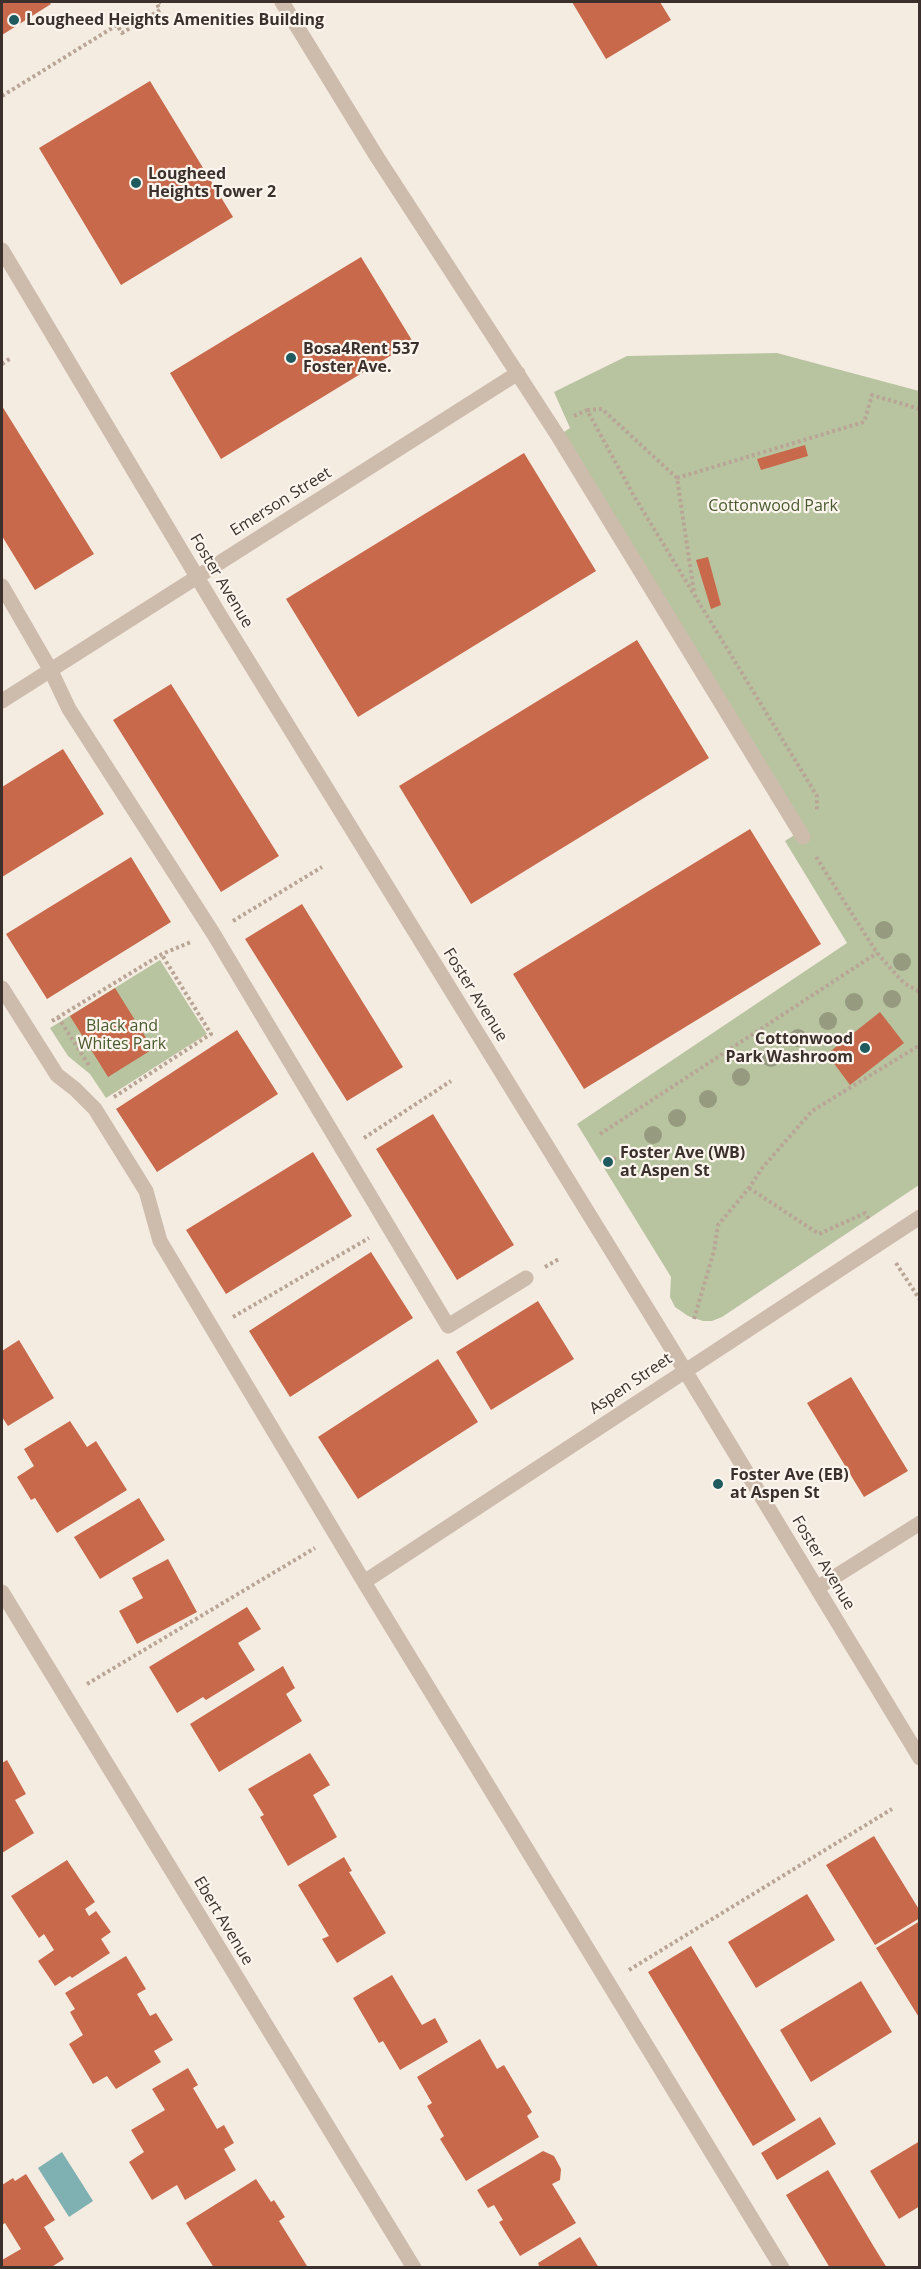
<!DOCTYPE html>
<html>
<head>
<meta charset="utf-8">
<style>
  body { margin:0 }
  #map { position:relative; width:921px; height:2269px; overflow:hidden; background:#f4ebe1; font-family:"Open Sans",sans-serif }
  canvas { display:block }
  .frame { position:absolute; inset:0; border:3px solid #3b302b; pointer-events:none }
</style>
</head>
<body>
<div id="map">
<canvas width="921" height="2269"></canvas>
<div class="frame"></div>
</div>
<script>
const g = document.querySelector('canvas').getContext('2d');
g.lineJoin = 'round';
function fillPath(path, color) {
  g.fillStyle = color;
  g.fill(path, 'evenodd');
}
function shape(rows) {
  const path = new Path2D();
  for (const r of rows) {
    path.moveTo(r[0], r[1]);
    for (let i = 2; i < r.length; i += 2) path.lineTo(r[i], r[i + 1]);
  }
  return path;
}
function strokePath(path, color, width, dash) {
  g.strokeStyle = color;
  g.lineWidth = width;
  g.lineCap = dash ? 'butt' : 'round';
  g.setLineDash(dash || []);
  g.stroke(path);
}
function label(font, color, halo, rows, align = 'center') {
  g.font = font + ' "Open Sans",sans-serif';
  g.lineWidth = 4.5;
  g.setLineDash([]);
  g.textBaseline = 'middle';
  g.strokeStyle = halo;
  g.fillStyle = color;
  for (const [text, x, y, turn = 0] of rows) {
    g.save();
    g.translate(x, y);
    g.rotate((+turn || 0) * Math.PI / 180);
    g.textAlign = isNaN(turn) ? turn : align;
    if (halo) g.strokeText(text, 0, 0);
    g.fillText(text, 0, 0);
    g.restore();
  }
}
fillPath(shape([
  [777,353,919,391,919,1185,722,1317,712,1321,703,1321,688,1316,675,1307,670,1297,671,1277,577,1124,847,943,785,841,799,832,558,436,570,428,554,392,627,356],
  [160,960,207,1034,106,1098,90,1074,68,1056,50,1028]
]), '#b8c4a0');
fillPath(shape([
  [62,2152,93,2201,69,2217,38,2168]
]), '#7fb0b2');
fillPath(shape([
  [2,2,49,2,51,4,2,35],
  [572,2,660,2,671,20,606,59],
  [150,81,233,217,121,285,39,148],
  [361,257,413,342,221,459,170,373],
  [2,406,94,554,35,590,2,536],
  [805,445,808,456,761,470,757,459],
  [524,453,596,571,358,717,286,599],
  [708,557,721,605,711,609,696,560],
  [637,640,709,758,471,904,399,786],
  [171,684,279,856,221,892,113,720],
  [63,749,104,814,2,877,2,787],
  [750,829,821,944,584,1089,513,974],
  [131,857,171,922,47,999,6,934],
  [302,904,403,1067,347,1101,245,939],
  [115,988,153,1049,108,1077,70,1016],
  [880,1012,904,1043,850,1085,827,1054],
  [237,1030,278,1094,157,1172,116,1109],
  [433,1114,514,1245,457,1280,376,1149],
  [313,1152,352,1216,226,1294,186,1230],
  [371,1252,413,1318,290,1397,249,1331],
  [538,1301,574,1359,491,1410,456,1352],
  [19,1340,54,1398,8,1426,2,1417,2,1351],
  [438,1359,478,1422,358,1499,318,1437],
  [851,1377,908,1471,864,1497,807,1403],
  [70,1421,87,1447,96,1441,127,1490,57,1533,35,1498,31,1500,17,1477,34,1466,24,1449],
  [139,1498,165,1540,100,1579,74,1537],
  [168,1559,197,1612,137,1644,119,1611,143,1598,132,1578],
  [247,1607,261,1629,238,1643,255,1670,206,1700,203,1697,177,1713,149,1667],
  [283,1666,295,1688,286,1694,302,1721,219,1772,190,1724],
  [310,1753,330,1785,313,1795,337,1837,288,1866,260,1817,264,1815,248,1789],
  [7,1760,26,1794,15,1800,34,1833,2,1853,2,1763],
  [874,1836,920,1911,920,1918,875,1945,826,1865],
  [344,1857,352,1871,349,1872,386,1933,337,1963,322,1939,329,1936,298,1885],
  [67,1860,95,1902,85,1909,89,1916,96,1911,111,1932,101,1939,110,1953,72,1978,70,1976,55,1986,38,1961,54,1950,44,1934,39,1938,11,1896],
  [807,1894,835,1940,756,1988,728,1942],
  [920,1921,920,2019,876,1948],
  [691,1946,796,2120,753,2146,648,1972],
  [126,1956,146,1989,137,1994,150,2016,156,2013,173,2040,154,2051,161,2062,116,2089,107,2076,93,2084,69,2044,83,2035,70,2012,75,2009,65,1993],
  [392,1975,422,2025,435,2018,448,2042,400,2070,383,2041,379,2043,353,1998],
  [861,1981,892,2032,811,2082,780,2030],
  [480,2039,497,2069,504,2065,532,2112,527,2116,539,2137,466,2181,440,2139,444,2136,427,2106,432,2103,417,2077],
  [188,2068,198,2085,193,2088,217,2129,224,2125,234,2143,224,2149,236,2170,185,2200,177,2185,152,2200,129,2162,144,2152,131,2130,165,2110,152,2089],
  [820,2117,836,2144,777,2180,761,2153],
  [920,2141,920,2206,899,2219,870,2171],
  [543,2151,554,2156,561,2169,560,2180,552,2184,576,2223,520,2256,499,2222,503,2220,494,2205,488,2208,477,2190],
  [828,2170,874,2247,887,2268,830,2268,786,2195],
  [26,2174,55,2220,44,2227,64,2259,50,2268,2,2268,2,2260,21,2249,5,2223,2,2225,2,2185,13,2178,15,2181],
  [256,2179,271,2202,274,2200,285,2217,279,2221,307,2266,304,2268,214,2268,186,2223],
  [580,2237,599,2268,540,2268,538,2263]
]), '#c8694b');
strokePath(shape([
  [2,96,117,25,122,33,160,10,157,4,160,2],
  [2,364,11,358],
  [587,410,602,409,677,478,694,592],
  [574,416,587,410,634,496,817,796,817,810],
  [677,478,864,422,872,395,920,409],
  [816,857,877,953,904,983,920,992],
  [233,921,322,867],
  [58,1017,90,1067],
  [52,1021,162,954,191,942],
  [114,1097,211,1034,162,955],
  [600,1134,877,953],
  [364,1138,451,1081],
  [608,1162,618,1156],
  [749,1188,819,1234,865,1213,869,1219],
  [896,1263,920,1300],
  [545,1267,559,1259],
  [233,1317,369,1238],
  [694,1319,714,1251,718,1225,749,1188,763,1167,812,1111,920,1045],
  [87,1684,315,1548],
  [629,1970,892,1809]
]), '#b9a596', 4, [3, 3]);
strokePath(shape([
  [282,2,377,157,558,436,803,837],
  [2,250,218,612,664,1336,920,1758],
  [2,586,50,669,69,709,213,933,448,1326,526,1278],
  [2,701,518,373],
  [2,988,57,1075,75,1089,95,1109,146,1191,160,1241,364,1582,782,2268],
  [364,1582,920,1217],
  [817,1588,920,1523],
  [2,1592,414,2268]
]), '#cdbbac', 15);
g.fillStyle = '#969b7f';
for (const [x, y] of [
  [884,930],
  [902,962],
  [892,999],
  [854,1002],
  [828,1021],
  [798,1038],
  [771,1058],
  [741,1077],
  [708,1099],
  [677,1118],
  [653,1135]
]) {
  g.beginPath();
  g.arc(x, y, 9, 0, 2 * Math.PI);
  g.fill();
}
for (const [x, y, r, color] of [
  [14,20,6,"#1f5a5e"],
  [136,183,6,"#1f5a5e"],
  [291,358,6,"#1f5a5e"],
  [865,1048,6,"#1f5a5e"],
  [608,1162,6,"#1f5a5e"],
  [718,1484,6,"#1f5a5e"]
]) {
  const dot = new Path2D();
  dot.arc(x, y, r, 0, 2 * Math.PI);
  g.fillStyle = color;
  g.fill(dot);
  strokePath(dot, '#fbf5ee', 2);
}
label('bold 16px', '#3b302b', '#fbf5ee', [
  ["Lougheed Heights Amenities Building",26,20],
  ["Lougheed",148,174],
  ["Heights Tower 2",148,192],
  ["Bosa4Rent 537",303,349],
  ["Foster Ave.",303,367],
  ["Cottonwood",853,1039,"right"],
  ["Park Washroom",853,1057,"right"],
  ["Foster Ave (WB)",620,1153],
  ["at Aspen St",620,1171],
  ["Foster Ave (EB)",730,1475],
  ["at Aspen St",730,1493]
], 'left');
label('16px', '#3b302b', '#fbf5ee', [
  ["Emerson Street",281,502,-32],
  ["Foster Avenue",221,581,59],
  ["Foster Avenue",475,995,58],
  ["Aspen Street",631,1384,-34],
  ["Foster Avenue",823,1563,59],
  ["Ebert Avenue",223,1921,59]
]);
label('16px', '#4a5a2e', '#fbf5ee', [
  ["Cottonwood Park",773,506],
  ["Black and",122,1026],
  ["Whites Park",122,1044]
]);
</script>
</body>
</html>
